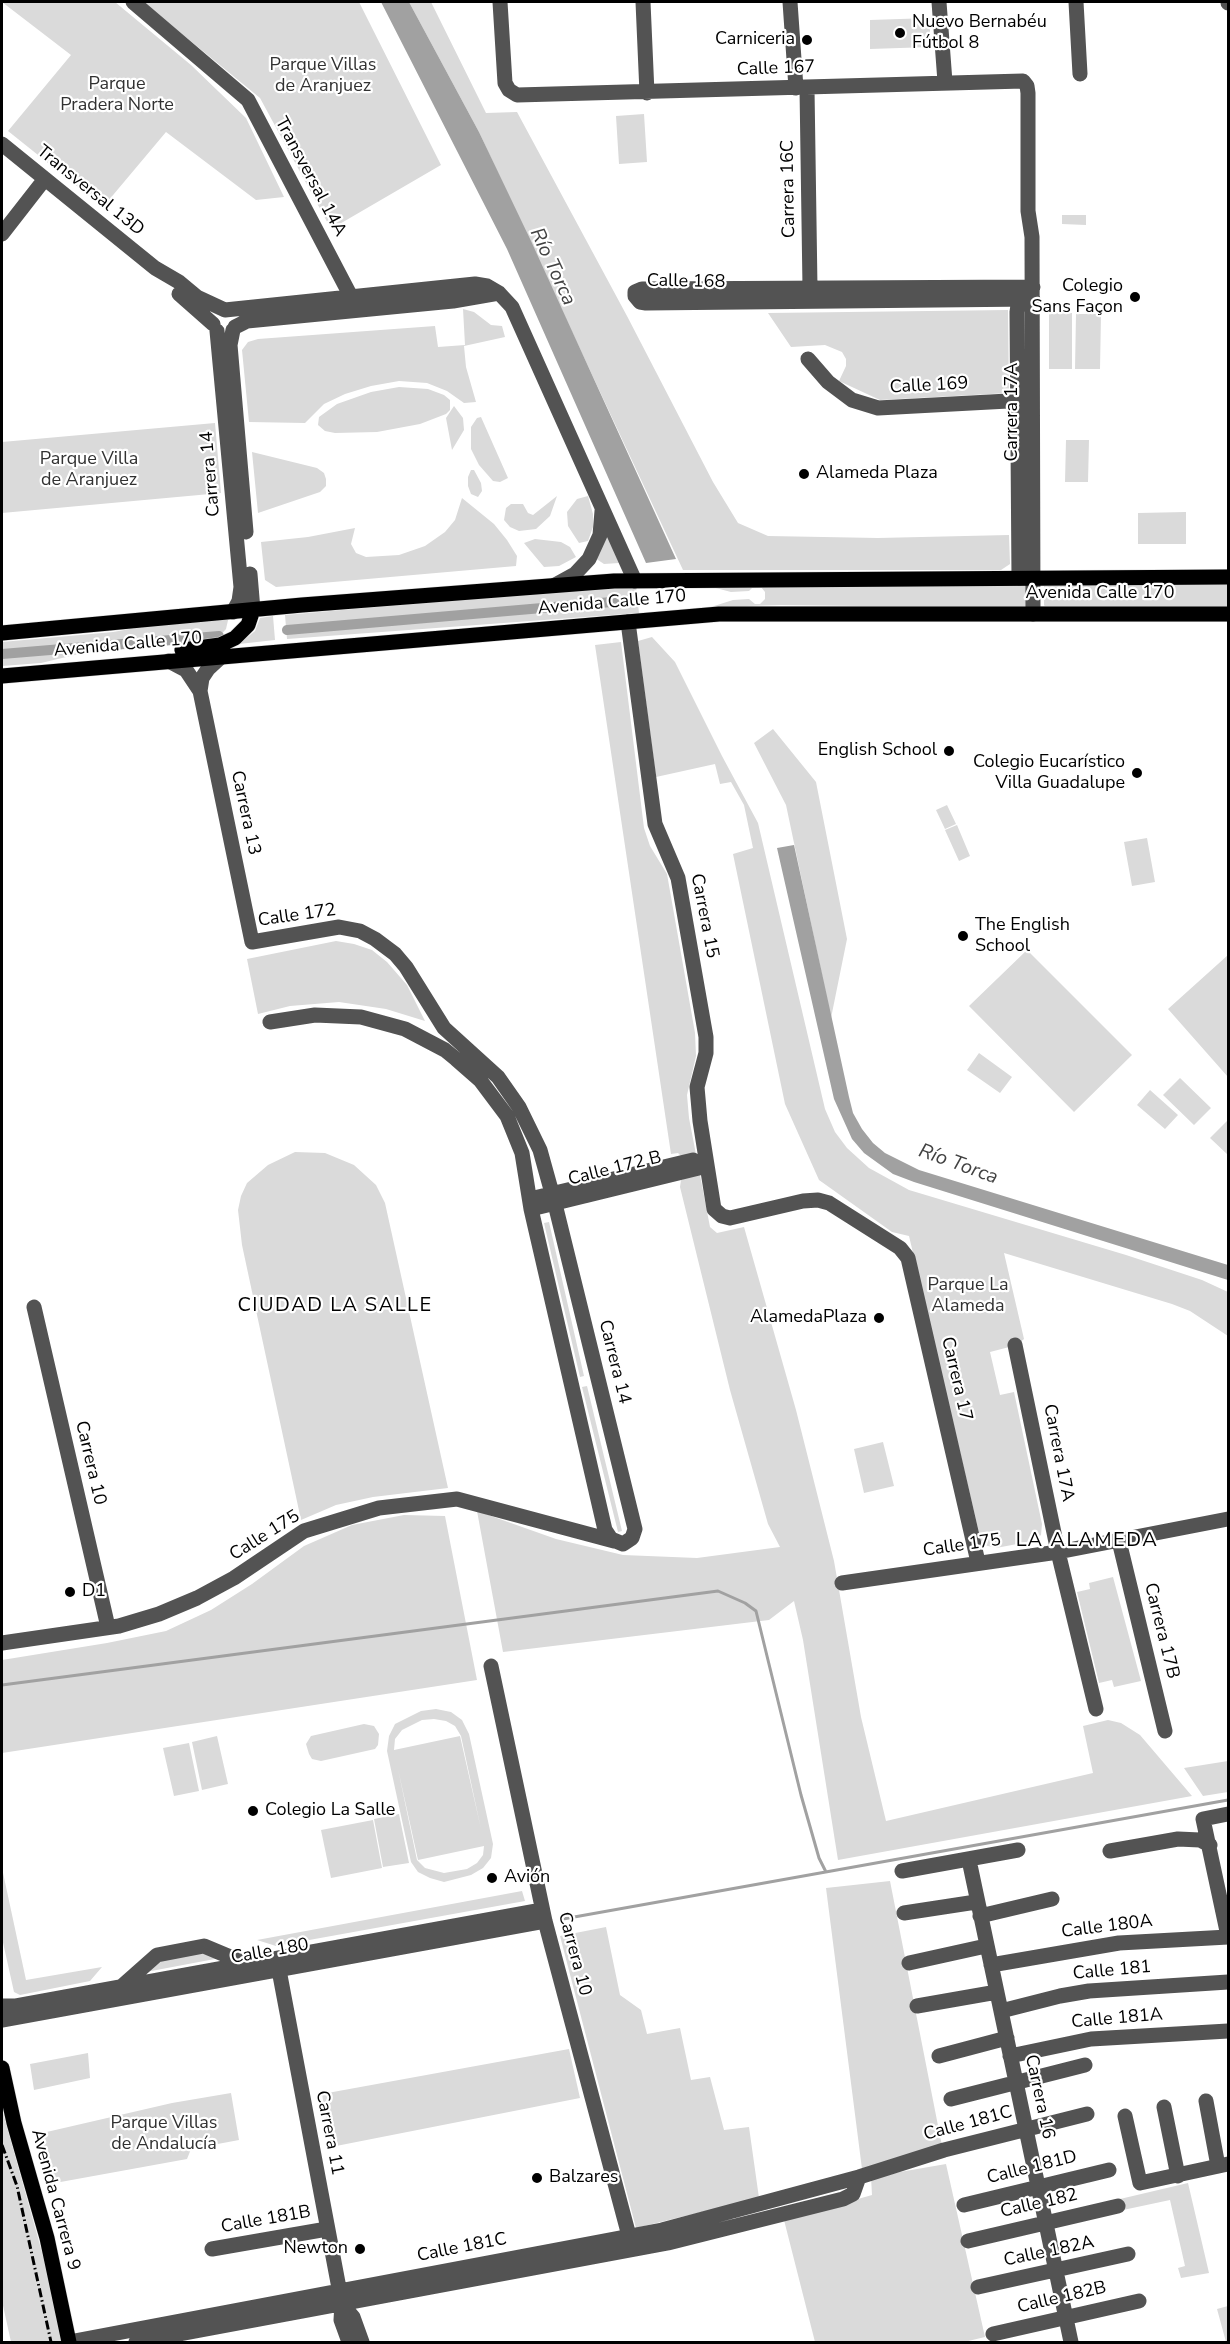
<!DOCTYPE html>
<html>
<head>
<meta charset="utf-8">
<style>
  body { margin:0 }
  #map { position:relative; width:1230px; height:2344px; overflow:hidden; background:#fff; font-family:"Nunito Sans",sans-serif }
  canvas { display:block }
  .frame { position:absolute; inset:0; border:3px solid #000; pointer-events:none }
</style>
</head>
<body>
<div id="map">
<canvas width="1230" height="2344"></canvas>
<div class="frame"></div>
</div>
<script>
const g = document.querySelector('canvas').getContext('2d');
g.lineJoin = 'round';
function fillPath(path, color) {
  g.fillStyle = color;
  g.fill(path, 'evenodd');
}
function shape(rows) {
  const path = new Path2D();
  for (const r of rows) {
    path.moveTo(r[0], r[1]);
    for (let i = 2; i < r.length; i += 2) path.lineTo(r[i], r[i + 1]);
  }
  return path;
}
function strokePath(path, color, width, dash) {
  g.strokeStyle = color;
  g.lineWidth = width;
  g.lineCap = dash ? 'butt' : 'round';
  g.setLineDash(dash || []);
  g.stroke(path);
}
function label(font, color, halo, rows, align = 'center') {
  g.font = font + ' "Nunito Sans",sans-serif';
  g.lineWidth = 4.5;
  g.setLineDash([]);
  g.textBaseline = 'middle';
  g.strokeStyle = halo;
  g.fillStyle = color;
  for (const [text, x, y, turn = 0] of rows) {
    g.save();
    g.translate(x, y);
    g.rotate((+turn || 0) * Math.PI / 180);
    g.textAlign = isNaN(turn) ? turn : align;
    if (halo) g.strokeText(text, 0, 0);
    g.fillText(text, 0, 0);
    g.restore();
  }
}
fillPath(shape([
  [2,2,115,2,191,65,246,118,284,197,256,200,166,132,103,207,8,131,71,55],
  [143,2,359,2,441,165,331,229,260,98],
  [409,2,431,2,486,113,517,112,627,316,713,482,738,523,768,536,878,538,1009,535,1010,564,1001,570,683,570,479,132],
  [930,18,930,47,870,49,870,20],
  [644,114,647,162,619,164,616,116],
  [1062,215,1086,215,1086,225,1062,224],
  [463,309,474,312,491,325,502,326,505,337,464,346,466,367,476,402,464,403,447,391,427,383,399,381,371,386,345,394,324,404,305,423,249,422,242,350,248,342,258,339,435,326,438,347,465,345],
  [1008,310,1009,393,880,400,839,381,846,366,846,359,842,352,825,345,791,347,768,313],
  [1049,313,1072,313,1072,369,1049,369],
  [1076,314,1101,314,1100,369,1075,369],
  [399,387,428,389,444,395,450,400,450,410,446,414,420,424,377,432,335,433,325,431,318,425,319,417,337,404,371,392],
  [454,406,463,418,464,430,452,450,446,418],
  [481,417,508,478,500,482,493,481,479,465,471,449,471,427,477,418],
  [215,423,221,493,2,513,2,442],
  [1066,440,1089,440,1088,482,1065,482],
  [252,452,317,468,324,473,326,479,326,486,320,492,258,513],
  [471,470,474,470,481,483,482,491,478,497,471,494,468,486,468,477],
  [557,496,550,516,536,529,519,531,510,527,504,520,506,508,511,504,523,504,528,513,533,515],
  [588,496,593,514,593,527,588,541,579,543,568,526,567,512,577,499],
  [462,498,494,524,507,540,517,556,516,566,276,587,265,580,261,542,308,537,355,528,351,544,356,553,366,557,399,555,425,546,445,532,455,520],
  [1186,512,1186,544,1138,544,1138,513],
  [607,535,619,563,604,564,595,558],
  [535,539,561,542,570,547,576,557,559,566,544,567,524,543],
  [1228,582,1228,606,1046,608,1044,605,1044,585],
  [1025,583,1028,606,1024,608,781,605,711,607,733,600,749,599,755,604,760,604,765,599,765,592,761,587,753,587,749,591,731,592,712,587],
  [636,586,639,613,287,639,285,615,570,590],
  [229,616,226,629,219,637,206,642,83,653,41,663,2,666,2,642,113,632,175,621],
  [273,616,275,640,239,644,255,631,260,618],
  [652,637,675,662,722,756,758,823,825,1109,835,1132,847,1148,869,1168,909,1190,1126,1255,1202,1280,1228,1292,1228,1336,1190,1311,1172,1304,1004,1253,1024,1339,1017,1345,990,1352,1000,1395,1014,1392,1042,1524,1041,1535,1033,1541,996,1548,984,1545,981,1541,909,1236,892,1232,819,1180,785,1104,733,854,753,848,744,805,731,782,720,784,715,764,656,777,638,641],
  [621,642,644,828,650,846,667,874,695,1033,696,1056,687,1095,689,1118,710,1227,717,1233,744,1227,796,1410,834,1561,861,1717,886,1821,1093,1773,1083,1726,1108,1720,1121,1723,1140,1735,1192,1796,838,1860,803,1640,794,1601,769,1620,503,1652,477,1511,556,1539,623,1555,697,1558,780,1547,768,1524,730,1390,680,1187,681,1180,686,1178,683,1158,678,1153,671,1154,595,645],
  [773,729,816,782,847,939,831,1018,786,805,754,743],
  [947,805,956,824,945,829,936,810],
  [957,825,970,856,959,861,945,830],
  [1147,838,1155,882,1132,886,1124,842],
  [336,941,354,944,372,950,387,962,407,985,425,1021,386,1009,339,1002,290,1006,258,1014,247,959],
  [1027,950,1132,1055,1074,1112,969,1006],
  [1228,955,1228,1077,1168,1009],
  [979,1053,1012,1077,1000,1093,967,1070],
  [1180,1078,1211,1108,1194,1125,1163,1095],
  [1150,1090,1178,1115,1165,1129,1137,1105],
  [1227,1121,1228,1123,1228,1155,1210,1138],
  [295,1152,325,1153,354,1165,376,1185,385,1203,448,1488,373,1497,336,1505,301,1520,242,1245,238,1210,241,1196,247,1183,268,1165],
  [549,1222,584,1376,580,1377,544,1223],
  [587,1386,622,1531,618,1532,582,1387],
  [883,1442,894,1486,864,1493,854,1449],
  [404,1515,445,1516,477,1680,2,1753,2,1660,107,1643,166,1631,211,1610,252,1584,304,1546,352,1525],
  [1113,1577,1141,1681,1114,1687,1112,1680,1099,1683,1077,1592,1090,1589,1089,1583],
  [436,1709,451,1712,462,1720,469,1734,493,1844,491,1858,483,1868,471,1875,444,1882,430,1878,418,1872,411,1862,387,1751,389,1736,395,1724,421,1711],
  [434,1719,446,1721,455,1726,461,1736,481,1829,460,1736,394,1750,395,1739,402,1730,422,1720],
  [398,1769,418,1860,484,1846,483,1855,477,1863,467,1869,444,1873,425,1868,417,1860],
  [364,1724,374,1726,379,1734,378,1745,375,1749,321,1761,312,1759,309,1754,306,1744,311,1736],
  [217,1736,228,1784,202,1790,192,1742],
  [189,1743,199,1791,174,1796,163,1748],
  [1228,1761,1228,1792,1203,1796,1184,1768],
  [399,1814,409,1863,383,1867,374,1819],
  [373,1820,382,1868,331,1878,321,1830],
  [2,1868,26,1980,102,1967,90,1981,20,1995,14,1992,2,1938],
  [890,1881,942,2146,862,2169,826,1888],
  [522,1891,525,1901,276,1946,257,1940],
  [606,1927,620,1995,641,2010,647,2034,680,2028,691,2080,710,2077,724,2130,749,2127,759,2198,636,2228,560,1936],
  [205,1951,220,1958,146,1972,159,1959],
  [569,2049,580,2098,331,2147,322,2094],
  [88,2053,90,2078,34,2090,30,2064],
  [231,2093,239,2140,191,2149,187,2159,55,2183,38,2134,172,2103],
  [2,2109,45,2263,62,2342,11,2342,2,2301],
  [946,2164,985,2337,964,2342,815,2342,784,2220,872,2195,871,2177],
  [1188,2183,1209,2273,1181,2278,1178,2268,1185,2266,1170,2200,1123,2210,1120,2199],
  [1228,2306,1228,2342,1226,2342,1217,2309]
]), '#dadada');
fillPath(shape([
  [381,2,409,2,479,132,531,241,676,559,646,563,507,249],
  [794,845,849,1097,853,1113,862,1129,873,1143,885,1153,919,1170,1228,1265,1228,1280,914,1182,893,1174,864,1153,852,1139,834,1099,777,848]
]), '#a1a1a1');
strokePath(shape([
  [2,1685,718,1591,745,1603,756,1611,801,1795,819,1858,826,1872],
  [563,1919,1228,1800]
]), '#a1a1a1', 3);
strokePath(shape([
  [287,630,635,600],
  [2,654,219,636]
]), '#a1a1a1', 10);
const major = shape([
  [2,633,302,605,614,581,1228,577],
  [182,650,220,645,235,638,248,625,253,610],
  [2,676,719,614,1228,614],
  [2,2068,14,2123,47,2238,69,2342]
]);
strokePath(major, '#dbdbdb', 16);
strokePath(shape([
  [133,2,248,100,358,310],
  [500,2,505,83,509,90,517,95,1023,81,1027,86,1028,93,1028,211,1032,237,1033,614],
  [643,2,647,93],
  [790,2,796,88],
  [939,2,945,82],
  [1076,2,1080,74],
  [1228,2,1228,3],
  [807,88,810,288],
  [2,144,155,268,179,282,197,297,225,310,475,284,487,286,499,293,512,307,635,581],
  [2,234,44,180],
  [1033,287,642,289,635,292,635,296,640,302,646,303,1033,299],
  [179,294,213,324],
  [235,327,247,321,453,301,499,293],
  [233,330,230,345,246,532],
  [217,331,241,587,239,601,233,612],
  [808,359,828,382,852,400,878,408,1027,400],
  [250,574,253,610],
  [1019,578,1017,312,1020,291],
  [555,585,575,574,589,559,600,535,602,511],
  [628,622,655,824,678,878,706,1037,706,1053,697,1087,700,1121,714,1209,722,1216,730,1218,803,1201,818,1200,829,1203,900,1248,908,1258,978,1562],
  [169,661,186,670,200,691,252,942,339,927,360,931,375,939,395,954,406,967,444,1028,498,1077,519,1107,540,1150,555,1204,635,1529,632,1538,623,1544,611,1539,605,1530,531,1209,522,1153,507,1116,480,1080,456,1059,445,1050,405,1029,361,1017,315,1015,270,1022],
  [200,691,202,678,208,669,221,657],
  [530,1199,693,1160],
  [531,1209,707,1166],
  [34,1307,108,1627],
  [1015,1345,1058,1552,1096,1709],
  [1119,1541,1165,1731],
  [842,1583,1058,1552,1228,1519],
  [2,1643,119,1626,159,1614,197,1598,234,1578,304,1531,379,1508,457,1499,614,1541],
  [491,1666,545,1921,632,2247],
  [1228,1814,1203,1819,1228,1936],
  [1110,1851,1178,1839,1200,1840,1210,1845],
  [969,1860,1071,2342],
  [902,1871,1018,1850],
  [904,1913,976,1902],
  [980,1916,1052,1899],
  [909,1963,986,1946],
  [991,1965,1119,1943,1228,1937],
  [279,1970,342,2304,341,2320,349,2342],
  [122,1986,157,1955,204,1946,247,1964],
  [2,2006,16,2006,542,1910],
  [917,2006,997,1992],
  [1001,2011,1060,1996,1089,1991,1228,1982],
  [2,2020,545,1921],
  [939,2056,1007,2038],
  [1010,2056,1091,2039,1228,2031],
  [951,2099,1085,2065],
  [1206,2101,1218,2166],
  [1164,2107,1178,2176],
  [1125,2116,1140,2183,1228,2164],
  [964,2205,1109,2170],
  [968,2241,1118,2206],
  [212,2249,327,2229],
  [978,2287,1128,2254],
  [342,2304,353,2317,362,2342],
  [993,2334,1139,2301],
  [69,2342,662,2230,859,2177,944,2150,1087,2114],
  [136,2342,668,2243,843,2199,853,2194,859,2177]
]), '#535353', 15);
strokePath(major, '#000', 15);
strokePath(shape([
  [2,2145,17,2186,51,2342]
]), '#000', 3, [9, 3, 1.5, 3]);
for (const [x, y, r, color] of [
  [900,33,6,"#000"],
  [807,40,6,"#000"],
  [1135,297,6,"#000"],
  [804,474,6,"#000"],
  [949,751,6,"#000"],
  [1137,773,6,"#000"],
  [963,936,6,"#000"],
  [879,1318,6,"#000"],
  [70,1592,6,"#000"],
  [253,1811,6,"#000"],
  [492,1878,6,"#000"],
  [537,2178,6,"#000"],
  [360,2249,6,"#000"]
]) {
  const dot = new Path2D();
  dot.arc(x, y, r, 0, 2 * Math.PI);
  g.fillStyle = color;
  g.fill(dot);
  strokePath(dot, '#fff', 2);
}
label('18px', '#000', '#fff', [
  ["Nuevo Bernabéu",912,23],
  ["Fútbol 8",912,44],
  ["Carniceria",795,40,"right"],
  ["Colegio",1123,287,"right"],
  ["Sans Façon",1123,308,"right"],
  ["Alameda Plaza",816,474],
  ["English School",937,751,"right"],
  ["Colegio Eucarístico",1125,763,"right"],
  ["Villa Guadalupe",1125,784,"right"],
  ["The English",975,926],
  ["School",975,947],
  ["AlamedaPlaza",867,1318,"right"],
  ["D1",82,1592],
  ["Colegio La Salle",265,1811],
  ["Avión",504,1878],
  ["Balzares",549,2178],
  ["Newton",348,2249,"right"]
], 'left');
label('18px', '#313131', '#fff', [
  ["Parque Villas",323,66],
  ["de Aranjuez",323,87],
  ["Parque",117,85],
  ["Pradera Norte",117,106],
  ["Parque Villa",89,460],
  ["de Aranjuez",89,481],
  ["Parque La",968,1286],
  ["Alameda",968,1307],
  ["Parque Villas",164,2124],
  ["de Andalucía",164,2145]
]);
label('18px', '#000', '#fff', [
  ["Calle 167",776,69,-2],
  ["Transversal 14A",310,177,62],
  ["Carrera 16C",789,189,-91],
  ["Transversal 13D",90,191,39],
  ["Calle 168",686,282,1],
  ["Calle 169",929,386,-3],
  ["Carrera 17A",1013,412,-90],
  ["Carrera 14",211,474,-95],
  ["Avenida Calle 170",1100,594],
  ["Avenida Calle 170",612,603,-5],
  ["Avenida Calle 170",128,645,-5],
  ["Carrera 13",245,813,78],
  ["Calle 172",297,916,-8],
  ["Carrera 15",704,916,79],
  ["Calle 172 B",615,1169,-14],
  ["Carrera 14",614,1362,76],
  ["Carrera 17",956,1379,77],
  ["Carrera 17A",1058,1453,79],
  ["Carrera 10",90,1463,77],
  ["Calle 175",265,1536,-32],
  ["Calle 175",962,1546,-8],
  ["Carrera 17B",1161,1631,76],
  ["Calle 180A",1107,1927,-7],
  ["Calle 180",270,1952,-10],
  ["Carrera 10",574,1954,75],
  ["Calle 181",1112,1971,-5],
  ["Calle 181A",1117,2019,-5],
  ["Carrera 16",1039,2097,78],
  ["Calle 181C",968,2124,-15],
  ["Carrera 11",329,2133,79],
  ["Calle 181D",1032,2168,-14],
  ["Avenida Carrera 9",55,2200,75],
  ["Calle 182",1039,2204,-13],
  ["Calle 181B",266,2220,-10],
  ["Calle 181C",462,2248,-11],
  ["Calle 182A",1049,2252,-12],
  ["Calle 182B",1062,2298,-13]
]);
label('italic 20px', '#424242', '#fff', [
  ["Río Torca",552,267,65],
  ["Río Torca",958,1165,20]
]);
g.letterSpacing = '1.5px';
label('20px', '#000', '#fff', [
  ["CIUDAD LA SALLE",335,1306],
  ["LA ALAMEDA",1087,1541]
]);
g.letterSpacing = '0px';
</script>
</body>
</html>
